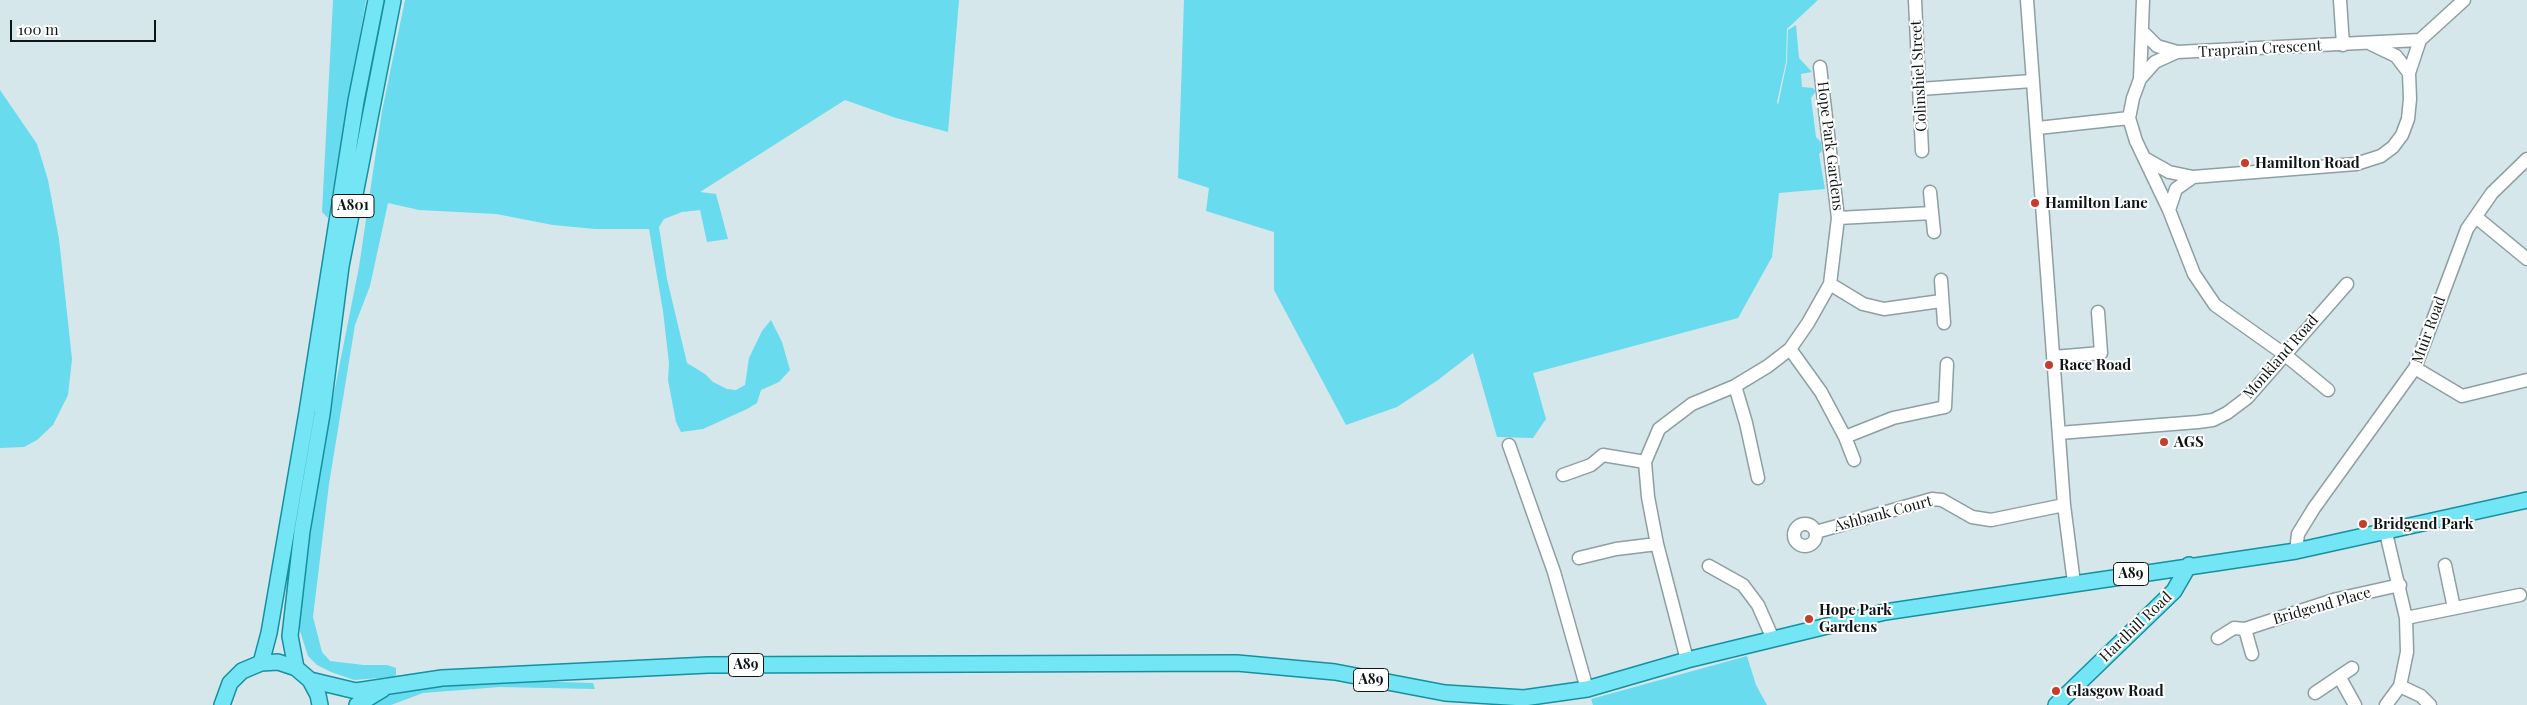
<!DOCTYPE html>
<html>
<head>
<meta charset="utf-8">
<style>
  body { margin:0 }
  #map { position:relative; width:2527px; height:705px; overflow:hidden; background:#d5e7ea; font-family:"Playfair Display",serif }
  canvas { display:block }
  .scale { position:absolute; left:10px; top:20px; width:146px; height:22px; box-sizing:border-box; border:2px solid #0e1516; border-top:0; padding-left:6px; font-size:15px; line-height:18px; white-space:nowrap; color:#0e1516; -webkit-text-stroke:4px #fff; paint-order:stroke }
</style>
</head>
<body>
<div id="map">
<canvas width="2527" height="705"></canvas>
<div class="scale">100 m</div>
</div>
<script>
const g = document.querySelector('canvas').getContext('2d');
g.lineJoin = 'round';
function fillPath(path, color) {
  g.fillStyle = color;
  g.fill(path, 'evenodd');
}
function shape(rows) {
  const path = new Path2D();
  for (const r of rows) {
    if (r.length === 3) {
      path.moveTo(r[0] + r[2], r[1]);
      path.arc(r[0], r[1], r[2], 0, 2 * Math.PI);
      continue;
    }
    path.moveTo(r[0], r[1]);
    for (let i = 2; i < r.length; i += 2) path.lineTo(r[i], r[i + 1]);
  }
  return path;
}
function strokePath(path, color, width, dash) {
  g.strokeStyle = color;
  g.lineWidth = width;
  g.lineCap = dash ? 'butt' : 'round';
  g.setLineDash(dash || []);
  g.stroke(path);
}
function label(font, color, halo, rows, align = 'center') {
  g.font = font + ' "Playfair Display",serif';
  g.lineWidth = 4;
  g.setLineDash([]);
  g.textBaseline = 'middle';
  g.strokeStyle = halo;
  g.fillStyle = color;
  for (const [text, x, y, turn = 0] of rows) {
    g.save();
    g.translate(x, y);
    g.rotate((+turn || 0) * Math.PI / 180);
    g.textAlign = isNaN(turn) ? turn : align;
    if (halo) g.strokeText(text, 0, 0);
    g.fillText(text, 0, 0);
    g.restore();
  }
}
fillPath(shape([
  [333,0,366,0,328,218,322,212],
  [405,0,959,0,948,132,896,118,845,100,700,192,716,194,728,239,707,242,700,210,682,212,664,219,659,227,667,279,687,363,705,374,713,382,727,389,736,390,745,385,749,358,762,331,771,320,782,342,790,370,779,382,761,390,757,403,747,409,703,429,681,432,676,422,668,380,669,363,663,311,649,229,595,229,553,225,496,214,419,210,388,203,370,286,355,325,329,484,313,617,322,652,330,661,364,665,387,665,396,668,396,675,392,677,354,680,331,672,317,665,308,656,300,631,299,601,324,443,359,267,382,111],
  [1184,0,1818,0,1787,29,1786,62,1777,102,1778,105,1787,62,1788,30,1796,25,1799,58,1812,72,1801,74,1802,87,1813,88,1816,91,1811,98,1816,137,1821,142,1822,151,1819,154,1825,189,1779,193,1772,257,1738,318,1533,373,1546,419,1533,438,1497,437,1473,353,1438,380,1397,407,1346,425,1274,290,1274,232,1206,211,1209,188,1178,178],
  [0,90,37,144,48,180,59,239,72,359,68,395,53,425,37,440,24,447,0,448],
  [1747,656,1756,685,1767,705,1593,705,1591,699],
  [528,681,593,683,595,689,500,687,423,693,391,705,366,705,384,694,414,687]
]), '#68dbee');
const minor = shape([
  [1915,0,1922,151],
  [2027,0,2064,505,2074,583],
  [2143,0,2140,79,2133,98,2129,118,2136,141,2169,210,2194,274,2215,305,2284,354,2328,390],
  [2340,0,2343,45],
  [2142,31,2157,46,2177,52,2420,40],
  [2371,44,2396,56,2409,73],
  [2140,79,2155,62,2177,52],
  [1920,89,2032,81],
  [2038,128,2129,118],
  [2146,159,2169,172,2193,177,2356,164,2381,156,2393,147,2402,135,2408,119,2410,99,2409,73,2420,40,2464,0],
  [1930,192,1934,232],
  [2169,210,2176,189,2193,177],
  [2476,217,2527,259],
  [1838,218,1932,213],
  [1941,280,1944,323],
  [1830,284,1863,304,1884,309,1941,301],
  [1790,349,1821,392,1845,437,1854,460],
  [2053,357,2101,353,2098,312],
  [2415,368,2462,396,2527,380],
  [1735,386,1746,423,1758,478],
  [2059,433,2198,422,2213,420,2227,413,2247,398,2347,284],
  [1845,437,1893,418,1945,407,1947,364],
  [1509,445,1554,572,1587,689],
  [1563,475,1591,465,1603,455,1645,462],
  [1805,535,11],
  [1816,532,1932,499,1942,500,1972,517,1991,520,2064,505],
  [2296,551,2298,534,2314,508,2415,368,2467,229,2492,193,2527,159],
  [1579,558,1616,549,1657,544],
  [2445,565,2454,608],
  [1709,566,1743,585,1758,605,1773,639],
  [2406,618,2520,595],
  [2218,638,2234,628,2245,629],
  [2252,654,2245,629,2337,599,2400,585],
  [1687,660,1657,544,1648,497,1645,462,1659,429,1692,404,1735,386,1768,366,1790,349,1808,323,1830,284,1838,218,1820,67],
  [2340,678,2355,705],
  [2400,686,2421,696,2430,705],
  [2315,693,2352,668],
  [2386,705,2400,686,2407,652,2406,618,2386,533]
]);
const major = shape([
  [261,663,269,633,307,412,356,101,376,0],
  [296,668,290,636,302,531,322,414,341,266,393,0],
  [310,680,356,691,442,678,708,665,1237,663,1335,672,1445,693,1524,698,1587,689,1687,660,1885,612,2296,551,2527,500],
  [222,705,230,683,242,671,261,663,278,662,296,668,310,680,318,695,320,705],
  [357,705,383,689],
  [2056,705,2174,591,2189,565]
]);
strokePath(minor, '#8e9fa2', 15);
strokePath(major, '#1490a1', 18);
strokePath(minor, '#fff', 12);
strokePath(major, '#74e5f4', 15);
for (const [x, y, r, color] of [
  [2245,163,5,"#c83c2c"],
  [2035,203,5,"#c83c2c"],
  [2049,365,5,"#c83c2c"],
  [2164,442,5,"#c83c2c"],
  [2363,524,5,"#c83c2c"],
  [1809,619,5,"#c83c2c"],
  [2056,691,5,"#c83c2c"]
]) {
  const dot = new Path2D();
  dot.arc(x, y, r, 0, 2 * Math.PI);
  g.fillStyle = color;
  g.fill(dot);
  strokePath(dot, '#fff', 2);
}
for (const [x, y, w] of [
  [353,206,42],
  [2131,574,35],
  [746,665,35],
  [1371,680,35]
]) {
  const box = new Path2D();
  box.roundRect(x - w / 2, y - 11.5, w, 23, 4);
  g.fillStyle = '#fff';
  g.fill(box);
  strokePath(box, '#0e1516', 1);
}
label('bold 14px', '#0e1516', null, [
  ["A801",353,206],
  ["A89",2131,574],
  ["A89",746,665],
  ["A89",1371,680]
]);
label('15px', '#0e1516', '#fff', [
  ["Traprain Crescent",2260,49,-3],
  ["Colinshiel Street",1919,76,-93],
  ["Hope Park Gardens",1830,146,83],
  ["Muir Road",2429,330,-70],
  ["Monkland Road",2281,357,-49],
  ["Ashbank Court",1883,514,-15],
  ["Bridgend Place",2322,606,-16],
  ["Hardhill Road",2136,627,-44]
]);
label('bold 15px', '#0e1516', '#fff', [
  ["Hamilton Road",2255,163],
  ["Hamilton Lane",2045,203],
  ["Race Road",2059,365],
  ["AGS",2174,442],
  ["Bridgend Park",2373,524],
  ["Hope Park",1819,610],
  ["Gardens",1819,627],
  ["Glasgow Road",2066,691]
], 'left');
</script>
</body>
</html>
